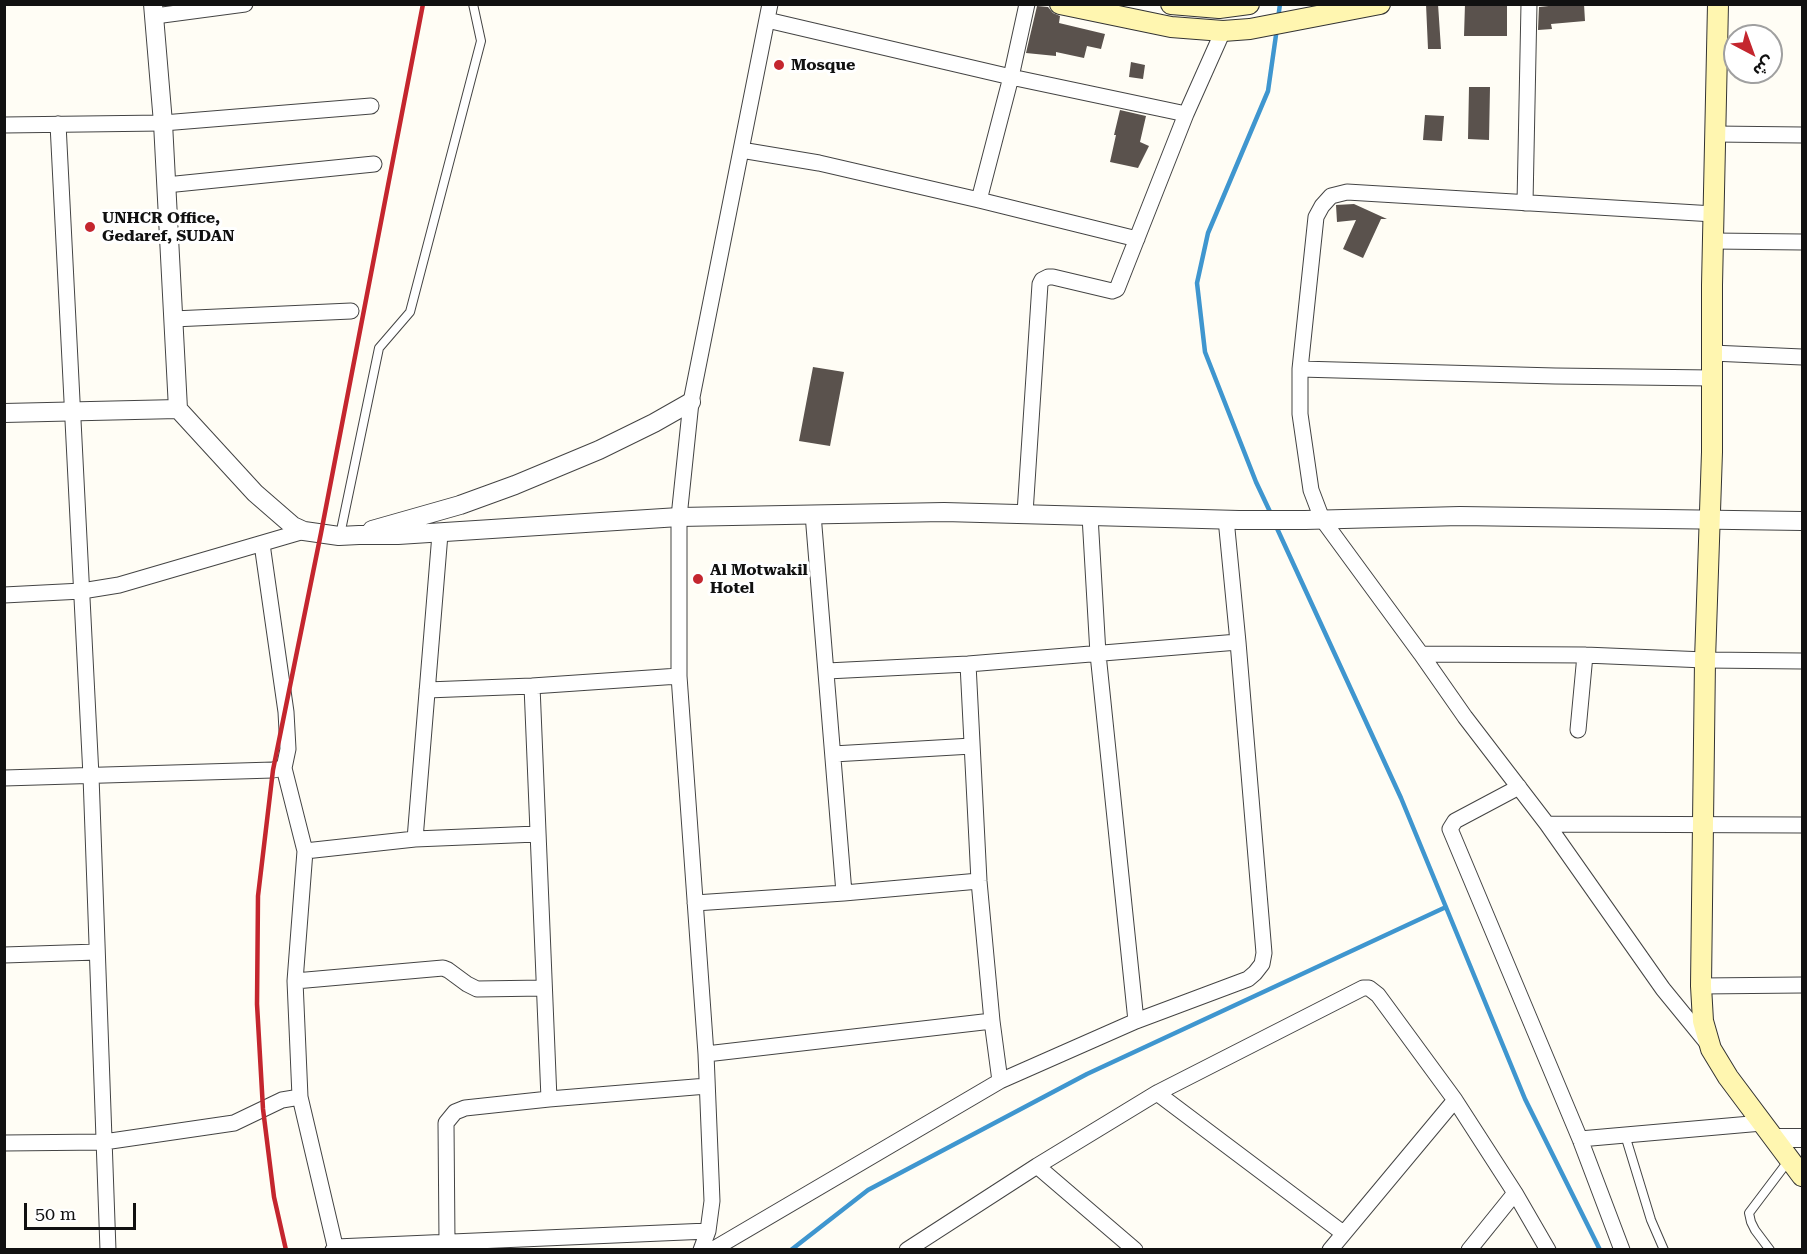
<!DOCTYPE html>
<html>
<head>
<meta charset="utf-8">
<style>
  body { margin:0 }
  #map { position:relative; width:1807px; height:1254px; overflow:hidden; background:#fffdf5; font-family:"Roboto Serif","Noto Sans Arabic",serif }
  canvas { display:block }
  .frame { position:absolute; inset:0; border:6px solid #111; pointer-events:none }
  .north { position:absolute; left:1723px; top:24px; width:60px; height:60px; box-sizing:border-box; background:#fff; border:2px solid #a0a0a0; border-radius:50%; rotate:139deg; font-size:16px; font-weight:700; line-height:24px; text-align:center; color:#111 }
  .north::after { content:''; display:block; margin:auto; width:21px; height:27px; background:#c4262e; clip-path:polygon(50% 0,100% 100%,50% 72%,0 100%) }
  .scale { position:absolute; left:24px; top:1203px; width:112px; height:27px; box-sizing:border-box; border:3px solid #111; border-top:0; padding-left:8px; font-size:18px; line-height:21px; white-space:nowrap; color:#111; -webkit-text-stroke:4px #fff; paint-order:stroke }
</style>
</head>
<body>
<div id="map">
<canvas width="1807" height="1254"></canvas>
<div class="frame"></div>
<div class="north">ش</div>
<div class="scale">50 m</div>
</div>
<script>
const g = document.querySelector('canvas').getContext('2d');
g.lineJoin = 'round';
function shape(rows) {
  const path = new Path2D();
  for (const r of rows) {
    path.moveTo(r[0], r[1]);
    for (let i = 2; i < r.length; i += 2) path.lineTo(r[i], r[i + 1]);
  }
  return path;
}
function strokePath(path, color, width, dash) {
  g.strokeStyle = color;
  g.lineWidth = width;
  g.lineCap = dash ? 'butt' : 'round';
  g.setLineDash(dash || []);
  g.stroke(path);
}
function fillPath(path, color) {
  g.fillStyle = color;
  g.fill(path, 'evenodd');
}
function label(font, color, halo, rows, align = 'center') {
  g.font = font + ' "Roboto Serif",serif';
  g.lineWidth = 6;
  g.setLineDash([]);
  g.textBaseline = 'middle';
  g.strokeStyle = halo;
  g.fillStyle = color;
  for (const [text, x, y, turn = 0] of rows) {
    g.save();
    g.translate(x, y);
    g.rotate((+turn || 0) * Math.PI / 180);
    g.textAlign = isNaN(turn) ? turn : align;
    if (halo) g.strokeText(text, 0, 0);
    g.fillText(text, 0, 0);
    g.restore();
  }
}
strokePath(shape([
  [1278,19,1280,4],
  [1272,516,1256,482,1205,352,1197,283,1208,233,1268,91,1277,28],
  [1275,524,1401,798,1525,1099,1600,1250],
  [791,1250,868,1190,1087,1074,1446,907]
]), '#3f96cf', 4.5);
fillPath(shape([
  [1426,4,1438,4,1441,49,1428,49],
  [1465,4,1507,4,1507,36,1464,36],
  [1568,4,1584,4,1585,21,1551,24,1552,29,1538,30,1539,7],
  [1037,6,1048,7,1053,13,1060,16,1059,23,1105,34,1101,49,1087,46,1084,58,1056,52,1056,56,1026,53],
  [1131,62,1145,65,1143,79,1129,77],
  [1469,87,1490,87,1489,140,1468,139],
  [1120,110,1146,116,1140,142,1149,146,1138,168,1110,162,1116,135,1114,135],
  [1425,115,1444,116,1442,141,1423,140],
  [1354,204,1387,219,1381,219,1363,258,1343,249,1356,220,1337,222,1336,205],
  [813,367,844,372,830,446,799,441]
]), '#5a524d');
const service = shape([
  [340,535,379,348,410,312,481,41,473,4],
  [1625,1135,1651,1220,1664,1250],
  [1770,1250,1755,1230,1751,1222,1749,1213,1789,1160]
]);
const minor = shape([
  [155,16,245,4],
  [767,20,1011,77,1186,114],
  [58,124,91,776,108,1250],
  [4,125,163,123,371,106],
  [1715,134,1802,135],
  [741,150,819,163,979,200,1137,239],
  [166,185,374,164],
  [979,200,1011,77,1027,4],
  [1525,203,1529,4],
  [1713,241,1802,242],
  [173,319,351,311],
  [1712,353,1802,357],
  [1300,369,1555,376,1712,378],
  [1025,513,1040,284,1042,280,1048,277,1053,277,1112,291,1117,289,1186,114,1223,31],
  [813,514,844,893],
  [1090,516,1098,654,1136,1021],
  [262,544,286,712,288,749,284,768,305,851,295,981,300,1097,336,1250],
  [4,595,82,591,119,585,304,531],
  [1421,654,1585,655,1705,660,1802,661],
  [968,664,979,881,992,1021,1000,1081],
  [827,671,968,664,1238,642],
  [532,686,549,1099],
  [427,690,532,686,679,676],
  [1578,730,1585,655],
  [833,754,972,746],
  [4,778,273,770,284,768],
  [1519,787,1455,821,1450,829,1580,1139,1622,1250],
  [1547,824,1802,825],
  [415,839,440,534],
  [305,851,415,839,537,834],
  [695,903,844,893,979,881],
  [4,955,97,952],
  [295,981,443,968,448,970,467,984,477,989,544,988],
  [1701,986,1802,985],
  [1708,1044,1663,989,1547,824,1465,717,1421,654,1322,519,1311,490,1300,414,1300,369,1316,217,1322,206,1331,196,1347,192,1714,214],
  [706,1054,992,1021],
  [1157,1093,1363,988,1369,988,1378,995,1455,1100,1515,1193,1548,1250],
  [1580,1139,1762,1123],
  [4,1143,104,1142,234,1123,282,1100,300,1097],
  [1037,1166,1135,1250],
  [447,1241,446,1123,455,1112,465,1108,549,1099,707,1086],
  [333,1250,336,1247,708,1231],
  [701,1250,708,1231,712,1201,706,1054,679,676,679,517,691,402,770,4],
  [712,1250,1000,1081,1136,1021,1248,979,1255,973,1262,964,1264,953,1238,642,1226,519],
  [907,1250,1037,1166,1157,1093,1343,1233],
  [1330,1250,1455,1100],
  [1469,1250,1515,1193]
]);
const tertiary = shape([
  [153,4,163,123,178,409,255,493,293,526,304,531,339,536,359,535,398,535,679,517,944,512,1239,520,1305,520,1460,516,1802,521],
  [4,413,178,409],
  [372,530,460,505,515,485,599,450,654,423,691,402],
  [1773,1138,1802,1138]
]);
const secondary = shape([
  [1060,4,1171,27,1223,31,1250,29,1380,4],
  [1171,4,1219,8,1249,4],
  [1718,4,1712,285,1712,452,1705,660,1701,986,1703,1021,1711,1049,1728,1077,1802,1176]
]);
strokePath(service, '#444', 10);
strokePath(minor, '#444', 17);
strokePath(tertiary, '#444', 20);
strokePath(secondary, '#333', 22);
strokePath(service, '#fff', 8);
strokePath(minor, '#fff', 15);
strokePath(tertiary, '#fff', 18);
strokePath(secondary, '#fff6b0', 20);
strokePath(shape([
  [286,1250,274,1197,263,1109,257,1004,258,896,273,770,321,533,423,4]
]), '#c4262e', 4.5);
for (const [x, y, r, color] of [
  [779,65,6,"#c4262e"],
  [90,227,6,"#c4262e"],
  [698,579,6,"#c4262e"]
]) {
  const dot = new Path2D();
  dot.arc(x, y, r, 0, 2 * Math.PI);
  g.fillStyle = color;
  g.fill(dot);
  strokePath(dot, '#fff', 2);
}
label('bold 16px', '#111', '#fff', [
  ["Mosque",791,65],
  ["UNHCR Office,",102,218],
  ["Gedaref, SUDAN",102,236],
  ["Al Motwakil",710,570],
  ["Hotel",710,588]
], 'left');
</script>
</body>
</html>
